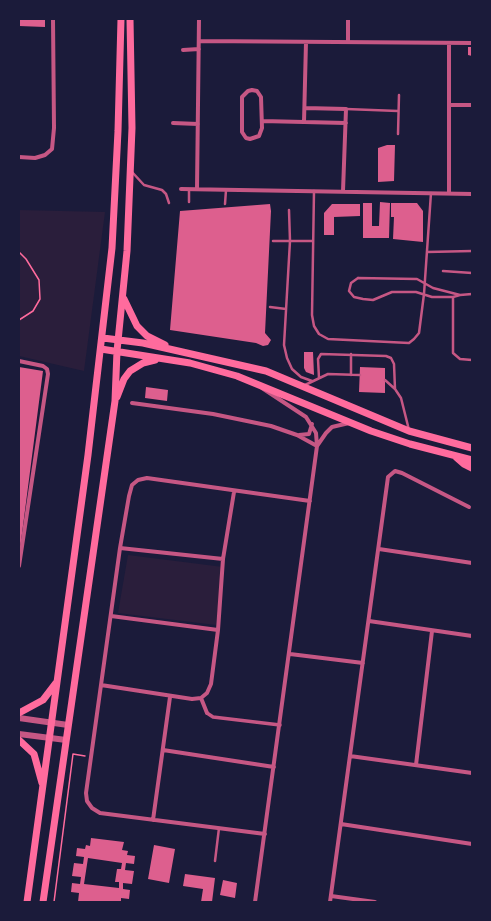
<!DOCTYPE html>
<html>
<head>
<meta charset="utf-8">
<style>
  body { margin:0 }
  #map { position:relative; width:491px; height:921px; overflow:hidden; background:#1b1b3a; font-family:"Fira Sans Condensed",sans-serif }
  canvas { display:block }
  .frame { position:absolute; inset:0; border:20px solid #1b1b3a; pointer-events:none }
</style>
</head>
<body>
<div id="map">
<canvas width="491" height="921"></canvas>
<div class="frame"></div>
</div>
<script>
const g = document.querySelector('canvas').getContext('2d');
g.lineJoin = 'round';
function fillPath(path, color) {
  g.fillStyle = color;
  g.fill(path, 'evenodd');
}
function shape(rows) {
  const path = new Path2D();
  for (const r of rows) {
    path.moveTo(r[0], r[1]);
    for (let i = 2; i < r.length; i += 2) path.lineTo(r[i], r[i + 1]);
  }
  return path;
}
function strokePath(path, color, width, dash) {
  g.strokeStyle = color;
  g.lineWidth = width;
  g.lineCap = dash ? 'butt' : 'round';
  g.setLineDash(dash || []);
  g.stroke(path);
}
fillPath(shape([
  [19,210,105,212,84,371,19,356],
  [128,555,223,567,216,625,118,613]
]), '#2a1e3b');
fillPath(shape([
  [19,19,45,19,45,27,19,26],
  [468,47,472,47,472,56,468,55],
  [387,145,395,145,394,181,378,182,378,148],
  [380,202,390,203,389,238,363,238,363,203,372,203,372,226,379,226],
  [391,203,417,203,423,211,423,242,393,239,394,217,391,217],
  [270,204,271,211,265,333,271,340,268,345,263,346,256,343,170,330,180,211],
  [332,204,360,204,360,216,334,217,334,235,324,235,324,213],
  [304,352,313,352,314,375,306,372,304,368],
  [19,367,43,371,20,549,19,549],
  [360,367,385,368,385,393,359,392],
  [146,387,168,390,167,401,145,398],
  [91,838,124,842,122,850,128,851,127,855,135,856,134,864,126,863,125,870,134,871,132,884,123,883,123,889,130,890,129,899,121,898,121,902,78,902,79,893,71,892,72,883,80,884,81,877,72,876,74,863,83,864,84,857,76,856,77,848,85,849,86,845,90,846],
  [88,858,122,863,121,869,117,869,115,882,119,882,119,888,84,884],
  [154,845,175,849,169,883,148,879],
  [185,874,215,878,212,902,201,902,203,889,183,886],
  [223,880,237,883,235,898,220,895]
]), '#dd5f8e');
strokePath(shape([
  [19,252,26,259,39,280,40,299,33,311,19,320],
  [73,754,85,756],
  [54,902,73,754]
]), '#ff6b9d', 1.5);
strokePath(shape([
  [346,109,398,111],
  [398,134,399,95],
  [132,172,144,185,162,190,166,194,169,203],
  [189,190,189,202],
  [314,191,312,315,314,326,319,334,328,339,409,343,414,339,419,333,424,294,431,193],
  [225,204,226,190],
  [289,210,290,241,284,345,287,358,292,369,301,377,312,381],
  [273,241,313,241],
  [427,252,472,251],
  [443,271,472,273],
  [358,278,417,279,433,288,460,295,453,297,432,297,416,292,392,292,373,300,363,299,354,297,349,291,351,283,358,278],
  [460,295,472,294],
  [453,297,453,353,460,359,472,360],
  [270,307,286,309],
  [351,375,351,354],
  [319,378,318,359,321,354,386,356,391,358,394,364,395,389],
  [385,380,395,389,401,398,409,430],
  [305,385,328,374,360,375],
  [215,861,219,828]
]), '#c65784', 2.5);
strokePath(shape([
  [207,713,213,717,280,725]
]), '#c65784', 3.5);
strokePath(shape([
  [199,41,472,43],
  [348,42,348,19],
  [183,50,199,49],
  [252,90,257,91,261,97,262,128,259,136,250,139,246,138,242,132,242,97,248,91,252,90],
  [450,105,472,105],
  [305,108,346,109,343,191],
  [262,121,346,123],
  [304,122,306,42],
  [173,123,198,124],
  [19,157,35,158,45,155,52,149,54,128,53,19],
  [181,189,472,194],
  [197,189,199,19],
  [449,193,449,43],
  [19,361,43,366,47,369,48,374,19,566],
  [132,403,213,414,271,426,297,435,317,446],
  [299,435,309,434,312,424],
  [317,446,326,433,332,427,349,423],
  [120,548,223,559],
  [379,549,472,563],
  [111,616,218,630],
  [369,621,472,636],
  [290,654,363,663],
  [101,685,192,699,201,698,207,693,211,684,218,630,223,559,234,492],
  [201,698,207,713],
  [163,750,274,767],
  [350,756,472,773],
  [416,765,432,631],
  [153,820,170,697],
  [341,824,472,844],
  [265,834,100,813,92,808,87,801,86,793,120,548,129,496,132,485,138,480,147,478,310,501],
  [331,896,375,902],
  [255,902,317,446,316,433,306,417,262,388],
  [330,902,388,477,395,471,402,473,469,507]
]), '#c65784', 4);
strokePath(shape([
  [19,718,68,725],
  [19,734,66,740]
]), '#c65784', 6);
strokePath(shape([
  [124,299,137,326,147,336,165,345],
  [103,338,143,343,266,371,409,431,472,448],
  [101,349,190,363,237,376,371,431,410,444,472,460],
  [117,397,124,379,130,371,143,363,155,360],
  [456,457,464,464,472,468],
  [19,713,43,700,56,683],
  [19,740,34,754,42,783],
  [27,902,88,455,112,248,118,131,121,19],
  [43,902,115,401,117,351,127,251,132,128,130,19]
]), '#ff6b9d', 7);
</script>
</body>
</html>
